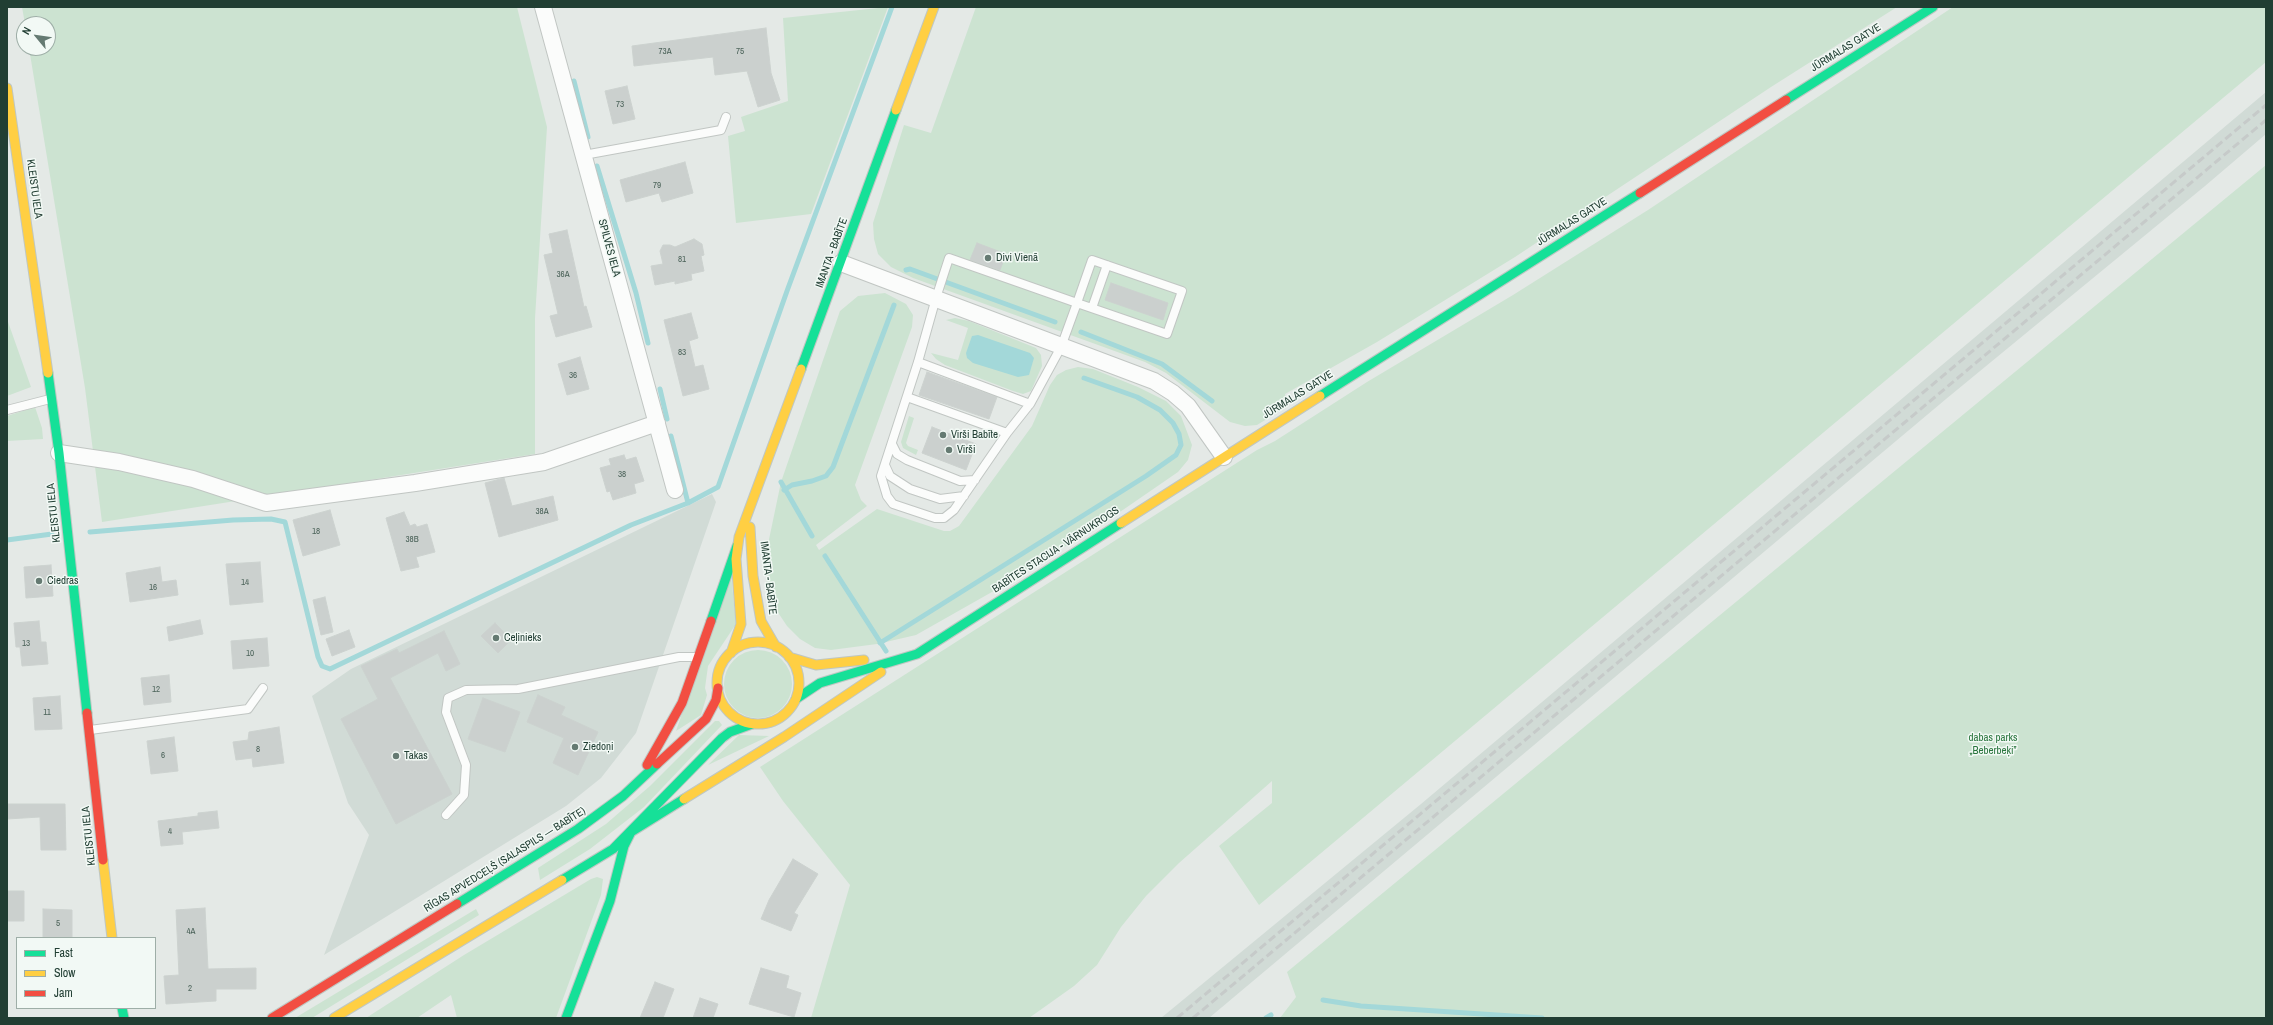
<!DOCTYPE html>
<html>
<head>
<meta charset="utf-8">
<style>
  body { margin:0 }
  #map { position:relative; width:2273px; height:1025px; overflow:hidden; background:#e4e9e6; font-family:"Archivo Narrow",sans-serif }
  canvas { display:block }
  .frame { position:absolute; inset:0; border:8px solid #213e33; pointer-events:none }
  .legend { position:absolute; left:16px; top:937px; width:140px; height:72px; box-sizing:border-box; background:#f2f9f5; border:1px solid #9eaea7; margin:0; padding:5px 7px; list-style:none; font-size:12px; color:#213e33 }
  .legend li { display:flex; align-items:center; gap:8px; height:20px }
  .legend b { width:20px; border:1px solid #9eaea7 }
  .north { position:absolute; left:16px; top:16px; width:40px; height:40px; box-sizing:border-box; background:#f2f9f5; border:1px solid #9eaea7; border-radius:50%; rotate:299deg; font-size:11px; font-weight:700; line-height:16px; text-align:center; color:#213e33 }
  .north::after { content:''; display:block; margin:auto; width:14px; height:18px; background:#657a72; clip-path:polygon(50% 0,100% 100%,50% 72%,0 100%) }
</style>
</head>
<body>
<div id="map">
<canvas width="2273" height="1025"></canvas>
<div class="frame"></div>
<ul class="legend">
<li><b style="height:5px;background:#16e098"></b>Fast</li>
<li><b style="height:5px;background:#ffcf43"></b>Slow</li>
<li><b style="height:5px;background:#f24e42"></b>Jam</li>
</ul>
<div class="north">N</div>
</div>
<script>
const g = document.querySelector('canvas').getContext('2d');
g.lineJoin = 'round';
function fillPath(path, color) {
  g.fillStyle = color;
  g.fill(path, 'evenodd');
}
function shape(rows) {
  const path = new Path2D();
  for (const r of rows) {
    if (r.length === 3) {
      path.moveTo(r[0] + r[2], r[1]);
      path.arc(r[0], r[1], r[2], 0, 2 * Math.PI);
      continue;
    }
    path.moveTo(r[0], r[1]);
    for (let i = 2; i < r.length; i += 2) path.lineTo(r[i], r[i + 1]);
  }
  return path;
}
function strokePath(path, color, width, dash) {
  g.strokeStyle = color;
  g.lineWidth = width;
  g.lineCap = dash ? 'butt' : 'round';
  g.setLineDash(dash || []);
  g.stroke(path);
}
function label(font, color, halo, rows, align = 'center') {
  g.font = font + ' "Archivo Narrow",sans-serif';
  g.lineWidth = 3;
  g.setLineDash([]);
  g.textBaseline = 'middle';
  g.strokeStyle = halo;
  g.fillStyle = color;
  for (const [text, x, y, turn = 0] of rows) {
    g.save();
    g.translate(x, y);
    g.rotate((+turn || 0) * Math.PI / 180);
    g.textAlign = isNaN(turn) ? turn : align;
    if (halo) g.strokeText(text, 0, 0);
    g.fillText(text, 0, 0);
    g.restore();
  }
}
fillPath(shape([
  [2266,92,2266,134,2205,186,1946,399,1209,1018,1161,1018,1421,804],
  [712,494,716,502,636,733,601,778,566,806,324,955,369,835,348,803,312,696,351,669]
]), '#d1dbd6');
fillPath(shape([
  [22,7,517,7,547,127,535,318,535,454,102,522,85,388,29,48,48,48,48,24,25,24],
  [888,7,811,214,736,223,728,136,745,131,741,117,788,101,783,18],
  [976,7,1897,7,1771,87,1515,257,1377,342,1285,394,1288,406,1257,425,1245,426,1230,422,1166,373,1145,362,913,278,891,267,878,254,874,239,873,223,904,125,931,133],
  [1953,7,2266,7,2266,62,1259,905,1219,846,1272,803,1272,781,1179,863,1146,896,1121,927,1097,965,1074,986,1029,1018,811,1018,850,885,783,801,760,767,1257,450,1275,441,1367,382,1513,295,1648,210],
  [2266,165,2266,1018,1280,1018,1296,997,1287,972],
  [885,293,906,304,913,315,912,327,855,485,861,500,867,506,816,545,819,550,877,509,944,531,950,531,959,526,1032,426,1050,385,1057,375,1066,370,1078,367,1093,369,1138,387,1166,401,1181,416,1192,445,1188,460,1178,472,1117,514,999,588,916,635,877,644,831,650,815,648,800,639,787,626,773,605,766,579,767,549,781,482,840,311,858,296],
  [955,318,969,321,1036,348,1041,355,1042,366,1031,391,1023,394,1013,391,945,365,936,359,931,353,958,360,968,328,946,320],
  [7,319,31,387,7,396],
  [35,407,42,428,43,439,7,441,7,416],
  [909,416,914,418,906,443,908,446,918,450,916,455,903,448,901,442],
  [731,574,736,624,708,666,705,688,707,695,701,715,676,731],
  [758,684,34],
  [715,721,719,721,722,725,644,807,590,849,540,880,538,868,606,824,650,786],
  [739,735,769,736,708,765],
  [597,877,603,879,601,895,556,1018,457,1018,451,995,417,1018,366,1018,464,955,591,879],
  [476,909,479,915,312,1018,295,1018]
]), '#cce3d1');
fillPath(shape([
  [978,335,1030,353,1034,358,1029,375,1018,377,973,363,967,358,966,353,972,336]
]), '#a3d8d9');
strokePath(shape([
  [574,81,588,137],
  [597,166,636,293,648,343],
  [906,270,910,269,1055,322],
  [1081,332,1162,364,1212,401],
  [660,389,667,419],
  [671,436,688,503],
  [781,482,812,536],
  [784,490,792,485,812,481,826,476,833,467,894,305],
  [90,532,233,520,271,519,285,522,318,657,322,666,330,669,631,525,688,503,718,487,787,291,892,7],
  [7,540,52,534],
  [825,556,886,651],
  [880,643,1146,476,1176,455,1181,445,1179,434,1173,423,1160,410,1137,397,1084,378],
  [1323,1000,1361,1006,1542,1018],
  [1266,1018,1271,1015]
]), '#a3d8d9', 5);
const building = shape([
  [766,28,771,73,780,100,758,107,747,71,715,75,713,57,634,66,632,46,766,28],
  [627,86,635,119,613,124,605,91,627,86],
  [685,162,693,193,662,202,659,193,626,202,620,180,685,162],
  [567,230,584,307,586,306,592,327,556,337,550,316,558,314,544,255,553,253,549,234,567,230],
  [694,239,702,244,704,255,701,256,704,271,691,274,692,280,675,284,675,281,655,285,651,266,663,264,660,251,663,245,670,245,675,247,694,239],
  [977,243,1006,254,1000,270,970,260,977,243],
  [1111,283,1168,303,1163,320,1105,300,1111,283],
  [691,313,698,338,689,341,695,367,703,365,709,389,683,396,664,320,691,313],
  [580,357,589,389,567,395,558,364,580,357],
  [927,372,997,397,989,419,919,395,927,372],
  [932,427,976,444,966,470,922,453,932,427],
  [624,455,626,460,636,457,644,481,634,484,636,493,613,500,610,491,607,492,600,468,611,465,609,459,624,455],
  [504,478,512,506,553,496,558,520,499,537,485,483,504,478],
  [330,510,340,545,303,556,293,520,330,510],
  [404,512,410,526,415,524,417,527,427,524,435,552,416,557,419,567,401,571,386,518,404,512],
  [260,562,263,602,230,605,226,564,260,562],
  [51,565,53,596,26,598,24,567,51,565],
  [160,567,162,582,176,580,178,595,130,602,126,573,160,567],
  [325,597,333,632,321,635,313,600,325,597],
  [200,620,203,634,169,641,167,627,200,620],
  [39,621,41,642,46,642,48,664,22,666,20,647,16,647,14,623,39,621],
  [495,623,511,640,498,653,481,636,495,623],
  [349,630,355,647,332,656,326,639,349,630],
  [444,631,460,664,446,671,438,653,390,678,452,794,396,824,341,719,378,699,361,666,397,649,399,653,444,631],
  [267,638,269,666,233,669,231,641,267,638],
  [169,675,171,702,144,705,141,678,169,675],
  [538,695,565,707,561,715,598,732,578,775,553,763,564,738,527,722,538,695],
  [60,696,62,729,35,730,33,698,60,696],
  [483,698,520,712,505,752,468,739,483,698],
  [279,727,284,763,253,767,252,758,236,760,233,742,248,740,249,732,279,727],
  [174,737,178,771,151,774,147,741,174,737],
  [7,804,65,804,66,850,41,850,40,817,7,819,7,804],
  [217,811,219,828,182,832,183,844,161,846,158,821,198,816,198,813,217,811],
  [793,859,818,874,794,913,798,915,791,931,761,919,769,900,793,859],
  [7,891,24,891,24,921,7,921,7,891],
  [205,908,208,969,256,968,256,989,216,989,216,1001,166,1004,164,976,179,975,176,910,205,908],
  [43,909,72,910,72,938,43,938,43,909],
  [761,968,789,976,786,988,801,993,794,1017,749,1004,761,968],
  [655,982,674,989,663,1018,640,1018,655,982],
  [700,998,718,1004,713,1018,693,1018,700,998]
]);
fillPath(building, '#cbd0ce');
strokePath(building, '#ccd2cf', 1);
const lane = shape([
  [584,155,721,130,726,117],
  [936,298,918,362,881,476,887,496,893,504,935,518,944,518,954,510,1007,433,1030,404,1061,347,1077,303,1092,260,1182,291,1167,334,1077,303,949,258,936,298],
  [1092,308,1107,265],
  [918,362,1030,404],
  [907,397,1007,433],
  [7,410,50,399],
  [892,444,897,454,907,460,960,481,975,480],
  [885,465,890,476,910,489,940,499,964,496],
  [90,730,248,709,263,688],
  [446,815,464,795,466,765,446,712,448,698,466,690,518,689,679,657,696,657]
]);
const street = shape([
  [543,7,675,490],
  [841,263,1154,381,1173,393,1188,406,1224,457],
  [59,453,119,462,193,479,266,503,415,483,544,462,657,423]
]);
const fast = shape([
  [1786,100,1933,7],
  [801,369,896,110],
  [48,373,59,453,87,713],
  [1320,396,1640,193],
  [711,621,737,546],
  [796,699,820,683,917,654,1121,523],
  [562,880,613,849,722,738,730,732,752,724],
  [457,904,578,829,623,796,657,764],
  [122,1008,124,1018],
  [566,1018,610,901,624,846,631,832,684,799]
]);
const slow = shape([
  [7,88,48,373],
  [896,110,934,7],
  [1121,523,1320,396],
  [750,527,753,576,761,621,776,647],
  [758,683,41],
  [731,653,741,624,736,559,739,537,801,369],
  [789,657,816,665,864,660],
  [684,799,784,737,881,672],
  [103,860,112,938],
  [334,1018,562,880]
]);
const jam = shape([
  [1640,193,1786,100],
  [87,713,103,860],
  [657,764,706,719,716,700,718,688],
  [647,765,682,703,711,621],
  [272,1018,457,904]
]);
strokePath(lane, '#c1c6c3', 10);
strokePath(street, '#c1c6c3', 18);
strokePath(fast, '#bfc7c3', 11);
strokePath(slow, '#bfc7c3', 11);
strokePath(jam, '#bfc7c3', 11);
strokePath(lane, '#fbfcfb', 8);
strokePath(street, '#fbfcfb', 16);
strokePath(fast, '#16e098', 9);
strokePath(slow, '#ffcf43', 9);
strokePath(jam, '#f24e42', 9);
strokePath(shape([
  [1177,1018,2266,105],
  [1193,1018,2266,120]
]), '#c6cac9', 3, [8, 4]);
for (const [x, y, r, color] of [
  [988,258,4,"#657a72"],
  [943,435,4,"#657a72"],
  [949,450,4,"#657a72"],
  [39,581,4,"#657a72"],
  [496,638,4,"#657a72"],
  [575,747,4,"#657a72"],
  [396,756,4,"#657a72"]
]) {
  const dot = new Path2D();
  dot.arc(x, y, r, 0, 2 * Math.PI);
  g.fillStyle = color;
  g.fill(dot);
  strokePath(dot, '#f2f9f5', 1.5);
}
label('9px', '#4c635a', null, [
  ["73A",665,52],
  ["75",740,52],
  ["73",620,105],
  ["79",657,186],
  ["81",682,260],
  ["36A",563,275],
  ["83",682,353],
  ["36",573,376],
  ["38",622,475],
  ["38A",542,512],
  ["18",316,532],
  ["38B",412,540],
  ["14",245,583],
  ["16",153,588],
  ["13",26,644],
  ["10",250,654],
  ["12",156,690],
  ["11",47,713],
  ["8",258,750],
  ["6",163,756],
  ["4",170,832],
  ["5",58,924],
  ["4A",191,932],
  ["2",190,989]
]);
label('11px', '#213e33', '#f2f9f5', [
  ["JŪRMALAS GATVE",1846,48,-32],
  ["KLEISTU IELA",34,189,82],
  ["JŪRMALAS GATVE",1572,222,-32],
  ["SPILVES IELA",609,248,75],
  ["IMANTA - BABĪTE",832,253,-70],
  ["JŪRMALAS GATVE",1298,395,-32],
  ["KLEISTU IELA",54,513,-96],
  ["BABĪTES STACIJA - VĀRNUKROGS",1056,550,-33],
  ["IMANTA - BABĪTE",768,578,83],
  ["KLEISTU IELA",89,836,-96],
  ["RĪGAS APVEDCEĻŠ (SALASPILS — BABĪTE)",505,860,-32]
]);
label('11px', '#213e33', '#f2f9f5', [
  ["Divi Vienā",996,258],
  ["Virši Babīte",951,435],
  ["Virši",957,450],
  ["Ciedras",47,581],
  ["Ceļinieks",504,638],
  ["Ziedoņi",583,747],
  ["Takas",404,756]
], 'left');
label('11px', '#2a763e', '#f2f9f5', [
  ["dabas parks",1993,738],
  ["„Beberbeķi”",1993,751]
]);
</script>
</body>
</html>
